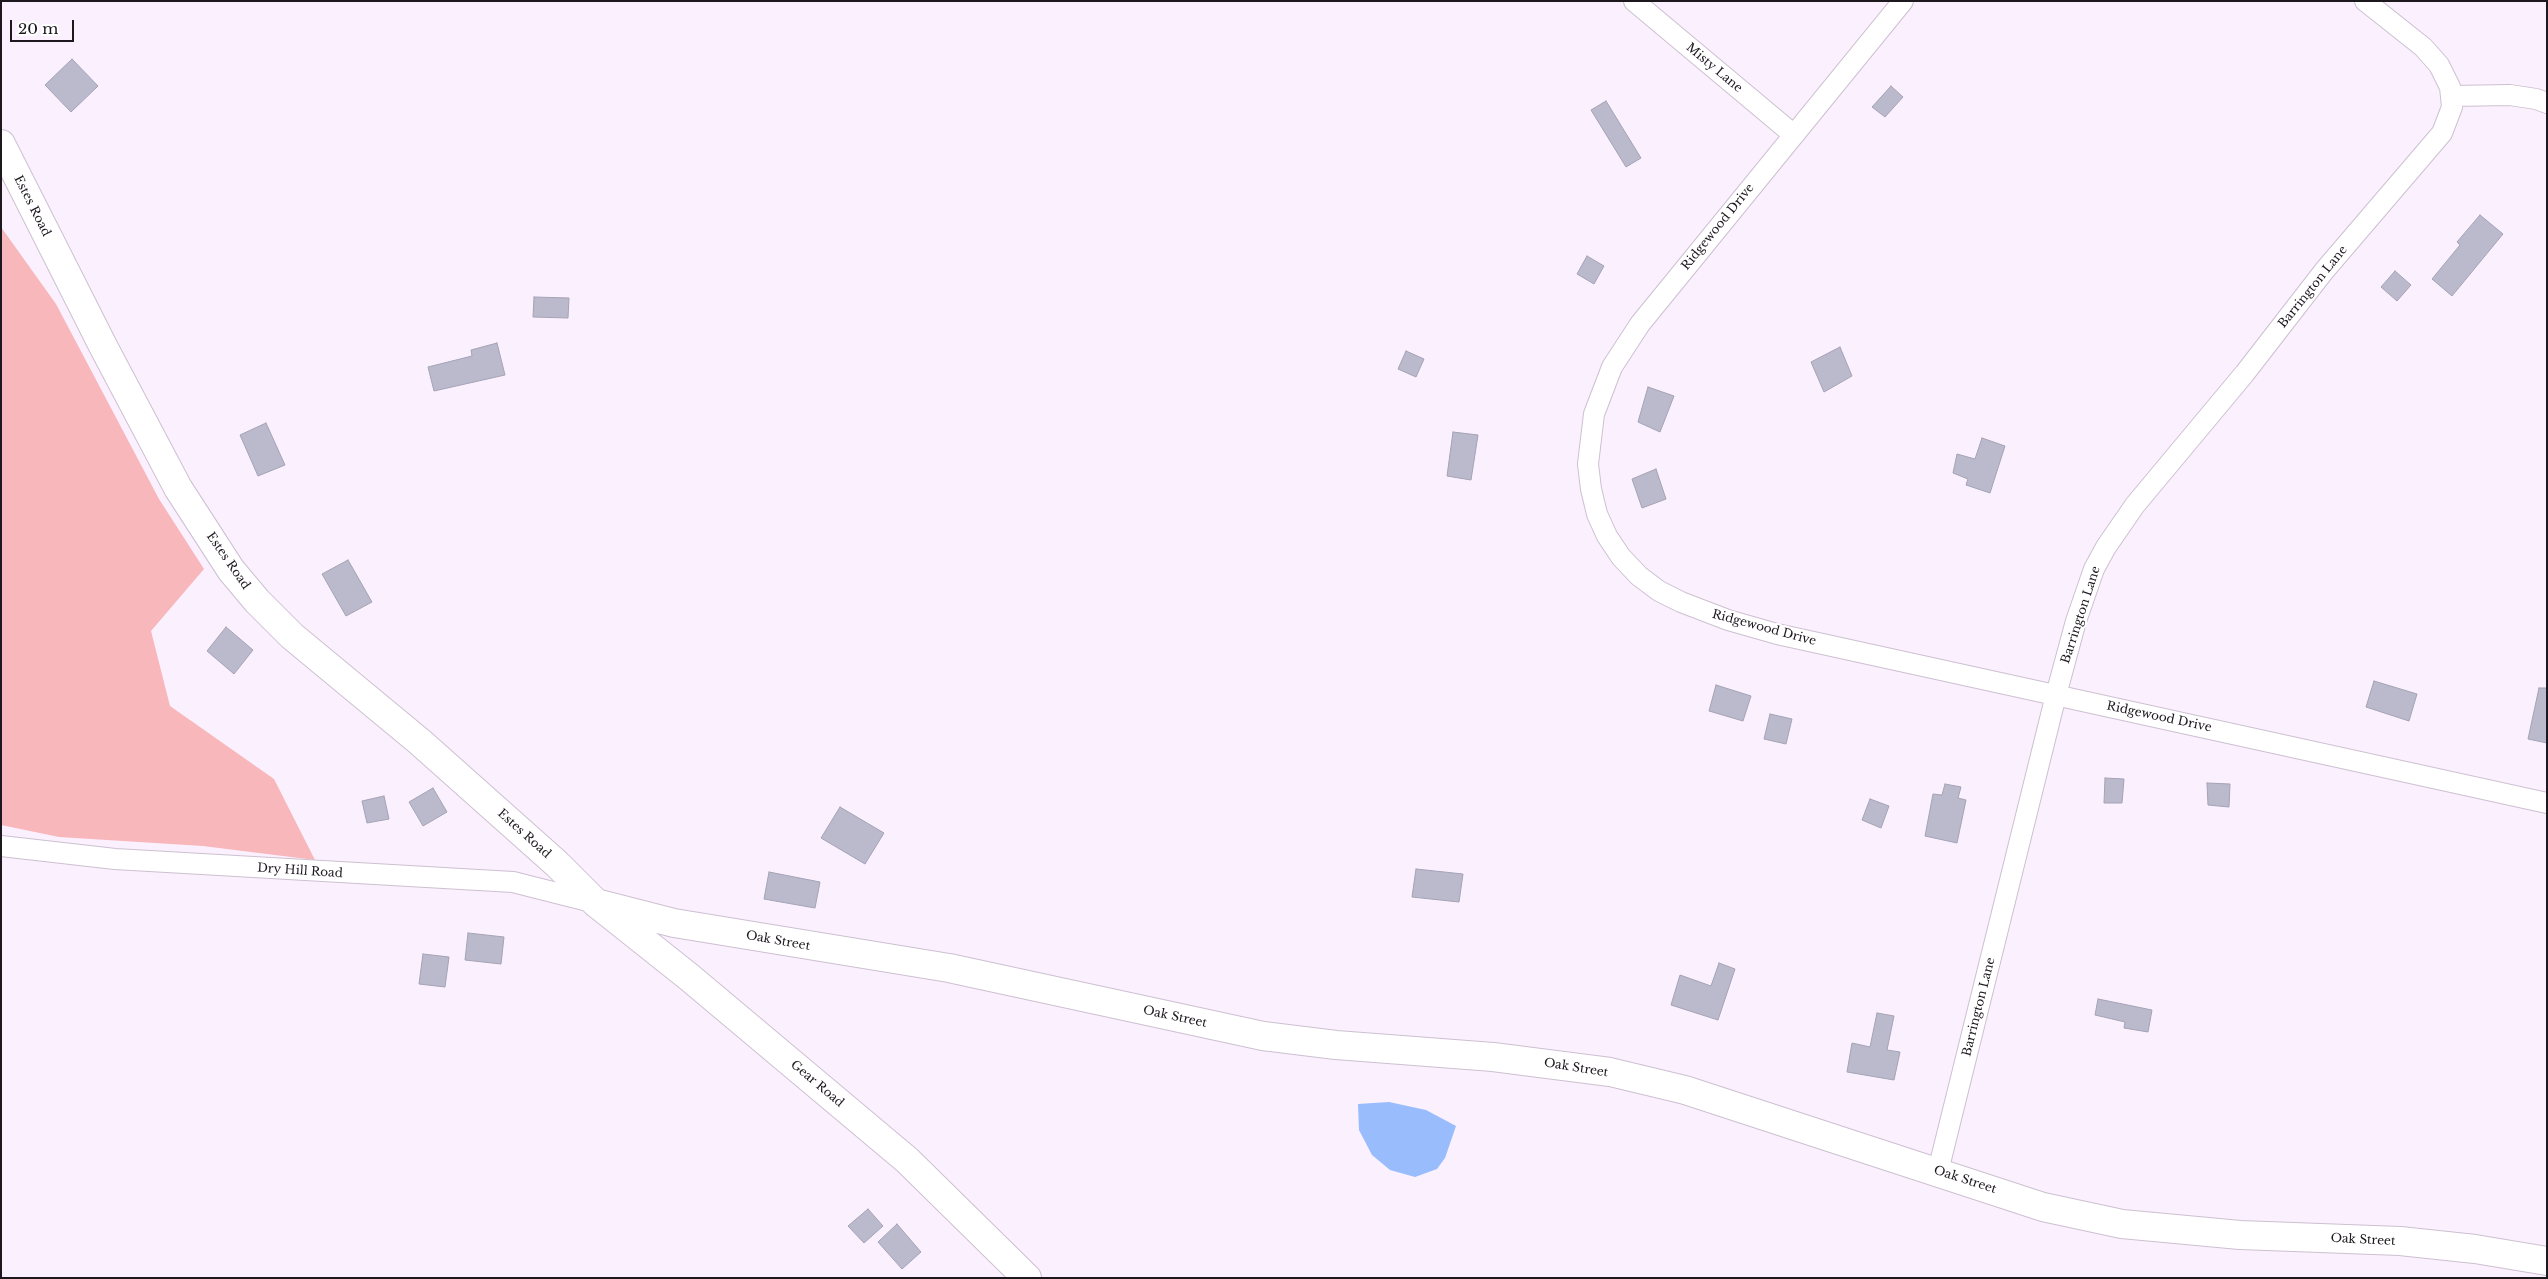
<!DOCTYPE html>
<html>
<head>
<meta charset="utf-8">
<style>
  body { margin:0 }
  #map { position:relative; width:2548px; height:1279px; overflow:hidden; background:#fbf0fe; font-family:"Libre Baskerville",serif }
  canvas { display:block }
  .frame { position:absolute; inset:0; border:2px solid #1d181e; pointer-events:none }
  .scale { position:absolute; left:10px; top:20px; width:64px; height:22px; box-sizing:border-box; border:2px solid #1d181e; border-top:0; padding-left:6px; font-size:15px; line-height:18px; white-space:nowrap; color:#1d181e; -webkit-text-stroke:4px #fff; paint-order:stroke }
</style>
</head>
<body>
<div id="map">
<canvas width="2548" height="1279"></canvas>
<div class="frame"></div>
<div class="scale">20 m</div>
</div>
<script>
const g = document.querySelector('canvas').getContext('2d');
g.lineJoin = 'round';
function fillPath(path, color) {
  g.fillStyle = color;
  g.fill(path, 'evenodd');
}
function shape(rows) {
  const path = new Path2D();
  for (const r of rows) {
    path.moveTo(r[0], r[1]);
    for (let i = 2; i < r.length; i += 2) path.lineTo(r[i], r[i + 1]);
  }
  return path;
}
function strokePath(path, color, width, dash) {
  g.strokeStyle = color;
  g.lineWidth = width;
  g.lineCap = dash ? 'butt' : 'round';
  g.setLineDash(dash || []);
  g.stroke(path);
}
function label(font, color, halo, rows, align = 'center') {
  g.font = font + ' "Libre Baskerville",serif';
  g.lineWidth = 4.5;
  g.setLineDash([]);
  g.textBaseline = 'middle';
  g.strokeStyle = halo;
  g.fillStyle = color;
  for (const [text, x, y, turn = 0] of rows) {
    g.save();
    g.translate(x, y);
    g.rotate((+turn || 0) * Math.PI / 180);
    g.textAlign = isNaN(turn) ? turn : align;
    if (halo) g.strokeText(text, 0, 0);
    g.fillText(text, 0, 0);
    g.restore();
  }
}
fillPath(shape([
  [1,227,56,304,159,499,204,569,151,631,170,706,274,779,315,860,203,846,59,837,1,825]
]), '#f8b7ba');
fillPath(shape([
  [1389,1102,1426,1110,1456,1126,1445,1158,1437,1169,1415,1177,1390,1170,1372,1155,1359,1130,1358,1104]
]), '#98bcfc');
const building = shape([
  [72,59,98,86,71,112,45,85,72,59],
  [1891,86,1903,97,1885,117,1872,107,1891,86],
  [1606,101,1641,158,1626,167,1591,110,1606,101],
  [2480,215,2503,234,2452,296,2432,279,2460,245,2457,242,2480,215],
  [1587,256,1604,266,1594,284,1577,274,1587,256],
  [2395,271,2411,285,2397,301,2381,287,2395,271],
  [534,297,569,298,568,318,533,317,534,297],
  [497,343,505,375,434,391,428,367,472,356,471,350,497,343],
  [1840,347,1852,376,1824,392,1811,362,1840,347],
  [1406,351,1424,359,1416,377,1398,369,1406,351],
  [1648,387,1674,396,1660,432,1638,422,1648,387],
  [266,423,285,465,258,476,240,435,266,423],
  [1453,432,1478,435,1471,480,1447,476,1453,432],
  [1982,438,2005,446,1990,493,1966,485,1968,479,1953,473,1957,454,1975,459,1982,438],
  [1656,469,1666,499,1642,508,1632,479,1656,469],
  [348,560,372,602,346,616,322,574,348,560],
  [226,627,253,650,234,674,207,651,226,627],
  [2374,681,2417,694,2409,721,2366,707,2374,681],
  [1716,685,1751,696,1743,721,1709,711,1716,685],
  [2539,688,2547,688,2547,743,2528,739,2539,688],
  [1770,714,1792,719,1786,744,1764,739,1770,714],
  [2105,778,2124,779,2122,803,2104,803,2105,778],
  [2207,783,2230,784,2229,807,2208,805,2207,783],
  [1945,784,1961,787,1958,798,1966,800,1957,843,1925,836,1933,794,1942,795,1945,784],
  [433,788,447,812,423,826,409,802,433,788],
  [384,796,389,819,367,823,362,801,384,796],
  [1870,799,1889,806,1881,828,1862,820,1870,799],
  [840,807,884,833,865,864,821,838,840,807],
  [1416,869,1463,874,1459,902,1412,897,1416,869],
  [769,872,820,882,815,908,764,899,769,872],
  [468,933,504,937,501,964,465,960,468,933],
  [423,954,449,957,445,987,419,984,423,954],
  [1719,963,1735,969,1718,1020,1671,1005,1680,975,1711,986,1719,963],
  [2098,999,2152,1010,2148,1032,2124,1028,2125,1022,2095,1015,2098,999],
  [1877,1013,1894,1016,1887,1050,1900,1052,1894,1080,1847,1072,1852,1043,1870,1047,1877,1013],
  [868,1209,883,1226,864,1243,848,1226,868,1209],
  [897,1224,921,1252,902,1269,878,1242,897,1224]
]);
fillPath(building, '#bbb9cc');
strokePath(building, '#a4a2b5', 1);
const street = shape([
  [1634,1,1794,135],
  [1903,1,1640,324,1612,367,1594,414,1588,464,1591,489,1597,514,1607,536,1621,557,1639,576,1659,591,1681,602,1728,620,1777,634,2547,803],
  [2451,96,2510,95,2536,99,2547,103],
  [1,846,115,859,513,882,596,903],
  [1938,1171,2056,695,2076,621,2094,569,2106,547,2135,505,2245,373,2324,271,2442,133,2452,107,2450,87,2439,65,2423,47,2365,1]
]);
const secondary = shape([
  [1,144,103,346,178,488,231,570,257,601,292,636,420,742,557,864,596,903,689,977,907,1160,1027,1278],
  [596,903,674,923,949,968,1263,1036,1336,1045,1493,1057,1610,1072,1685,1090,2043,1207,2122,1224,2240,1235,2400,1241,2475,1249,2547,1261]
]);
strokePath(street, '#cdc0d1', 22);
strokePath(secondary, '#cdc0d1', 30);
strokePath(street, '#fff', 20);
strokePath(secondary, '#fff', 28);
label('12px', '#1d181e', '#fff', [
  ["Misty Lane",1714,68,40],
  ["Estes Road",32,206,63],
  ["Ridgewood Drive",1718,227,-51],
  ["Barrington Lane",2313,287,-51],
  ["Estes Road",228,561,55],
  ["Barrington Lane",2081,615,-72],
  ["Ridgewood Drive",1764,628,15],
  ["Ridgewood Drive",2159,717,12],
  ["Estes Road",524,834,42],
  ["Dry Hill Road",300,871,4],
  ["Oak Street",778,941,10],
  ["Barrington Lane",1979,1007,-76],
  ["Oak Street",1175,1017,12],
  ["Oak Street",1576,1068,9],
  ["Gear Road",817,1084,40],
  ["Oak Street",1965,1180,18],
  ["Oak Street",2363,1240,3]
]);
</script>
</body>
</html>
